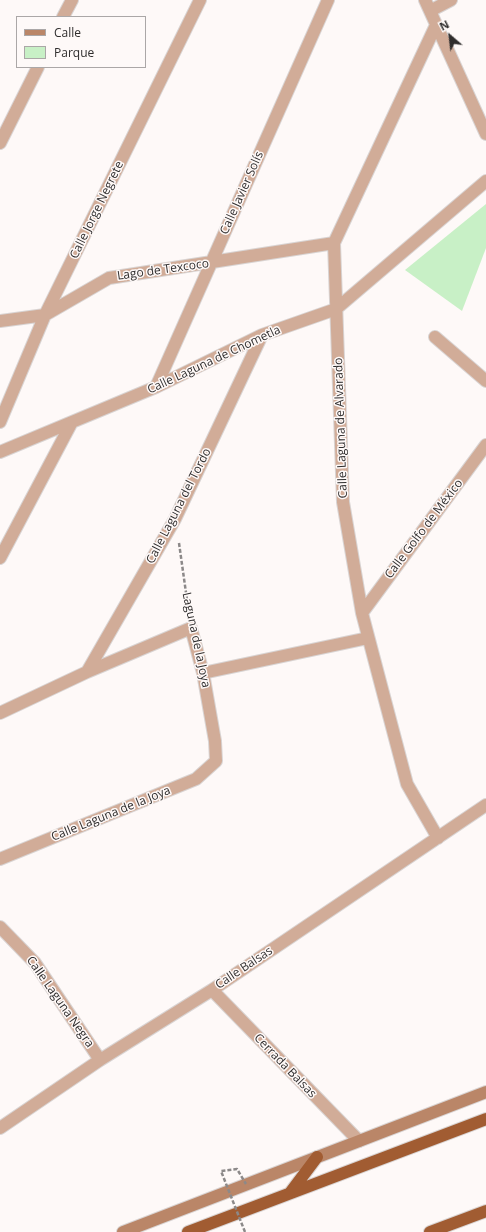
<!DOCTYPE html>
<html>
<head>
<meta charset="utf-8">
<style>
  body { margin:0 }
  #map { position:relative; width:486px; height:1232px; overflow:hidden; background:#fef9f8; font-family:"Open Sans",sans-serif }
  canvas { display:block }
  .legend { position:absolute; left:16px; top:16px; width:130px; height:52px; box-sizing:border-box; background:#fef9f8; border:1px solid #aba7a7; margin:0; padding:5px 7px; list-style:none; font-size:12px; color:#2f2d2d }
  .legend li { display:flex; align-items:center; gap:8px; height:20px }
  .legend b { width:20px; border:1px solid #aba7a7 }
  .north { position:absolute; left:430px; top:16px; width:40px; height:40px; -webkit-text-stroke:3px #fef9f8; paint-order:stroke; rotate:332deg; font-size:11px; font-weight:700; line-height:16px; text-align:center; color:#2f2d2d }
  .north::after { content:''; display:block; margin:auto; width:14px; height:18px; background:#2f2d2d; clip-path:polygon(50% 0,100% 100%,50% 72%,0 100%) }
</style>
</head>
<body>
<div id="map">
<canvas width="486" height="1232"></canvas>
<ul class="legend">
<li><b style="height:5px;background:#ba8668"></b>Calle</li>
<li><b style="height:11px;background:#c8f0c6"></b>Parque</li>
</ul>
<div class="north">N</div>
</div>
<script>
const g = document.querySelector('canvas').getContext('2d');
g.lineJoin = 'round';
function fillPath(path, color) {
  g.fillStyle = color;
  g.fill(path, 'evenodd');
}
function shape(rows) {
  const path = new Path2D();
  for (const r of rows) {
    path.moveTo(r[0], r[1]);
    for (let i = 2; i < r.length; i += 2) path.lineTo(r[i], r[i + 1]);
  }
  return path;
}
function strokePath(path, color, width, dash) {
  g.strokeStyle = color;
  g.lineWidth = width;
  g.lineCap = dash ? 'butt' : 'round';
  g.setLineDash(dash || []);
  g.stroke(path);
}
function label(font, color, halo, rows, align = 'center') {
  g.font = font + ' "Open Sans",sans-serif';
  g.lineWidth = 3;
  g.setLineDash([]);
  g.textBaseline = 'middle';
  g.strokeStyle = halo;
  g.fillStyle = color;
  for (const [text, x, y, turn = 0] of rows) {
    g.save();
    g.translate(x, y);
    g.rotate((+turn || 0) * Math.PI / 180);
    g.textAlign = isNaN(turn) ? turn : align;
    if (halo) g.strokeText(text, 0, 0);
    g.fillText(text, 0, 0);
    g.restore();
  }
}
fillPath(shape([
  [486,204,486,248,462,311,405,270]
]), '#c8f0c6');
const minor = shape([
  [425,0,486,134],
  [430,11,451,0],
  [63,17,72,0],
  [436,25,334,243,343,502,362,613,407,784,438,838],
  [0,143,38,67],
  [0,321,45,315,109,278,334,243],
  [435,337,486,381],
  [156,387,328,0],
  [0,422,45,315,200,0],
  [0,452,156,387,262,335,336,309,486,181],
  [0,558,72,422],
  [362,613,486,445],
  [87,672,175,519,262,335],
  [203,673,368,638],
  [0,713,87,672,191,628,203,673,215,741,216,761,196,779,0,859],
  [0,927,35,963,100,1060],
  [212,990,359,1141],
  [0,1128,100,1060,212,990,486,805]
]);
const secondary = shape([
  [123,1232,486,1092]
]);
const trunk = shape([
  [290,1193,317,1157],
  [188,1232,486,1119],
  [430,1232,486,1211]
]);
strokePath(minor, '#d9d4d3', 14);
strokePath(secondary, '#d9d4d3', 14);
strokePath(trunk, '#d9d4d3', 14);
strokePath(shape([
  [179,543,189,614]
]), '#8c8989', 2.5, [4, 2]);
strokePath(minor, '#d1ac98', 12);
strokePath(secondary, '#ba8668', 12);
strokePath(trunk, '#a15c32', 12);
strokePath(shape([
  [245,1232,221,1171,237,1169,246,1184]
]), '#8c8989', 2.5, [4, 2]);
label('12px', '#2f2d2d', '#fef9f8', [
  ["Calle Javier Solís",242,193,-66],
  ["Calle Jorge Negrete",97,210,-64],
  ["Lago de Texcoco",163,270,-8],
  ["Calle Laguna de Chometla",214,360,-25],
  ["Calle Laguna de Alvarado",341,428,-92],
  ["Calle Laguna del Tordo",179,506,-63],
  ["Calle Golfo de México",424,529,-53],
  ["Laguna de la Joya",196,640,78],
  ["Calle Laguna de la Joya",111,814,-22],
  ["Calle Balsas",244,968,-34],
  ["Calle Laguna Negra",60,1002,55],
  ["Cerrada Balsas",285,1066,46]
]);
</script>
</body>
</html>
